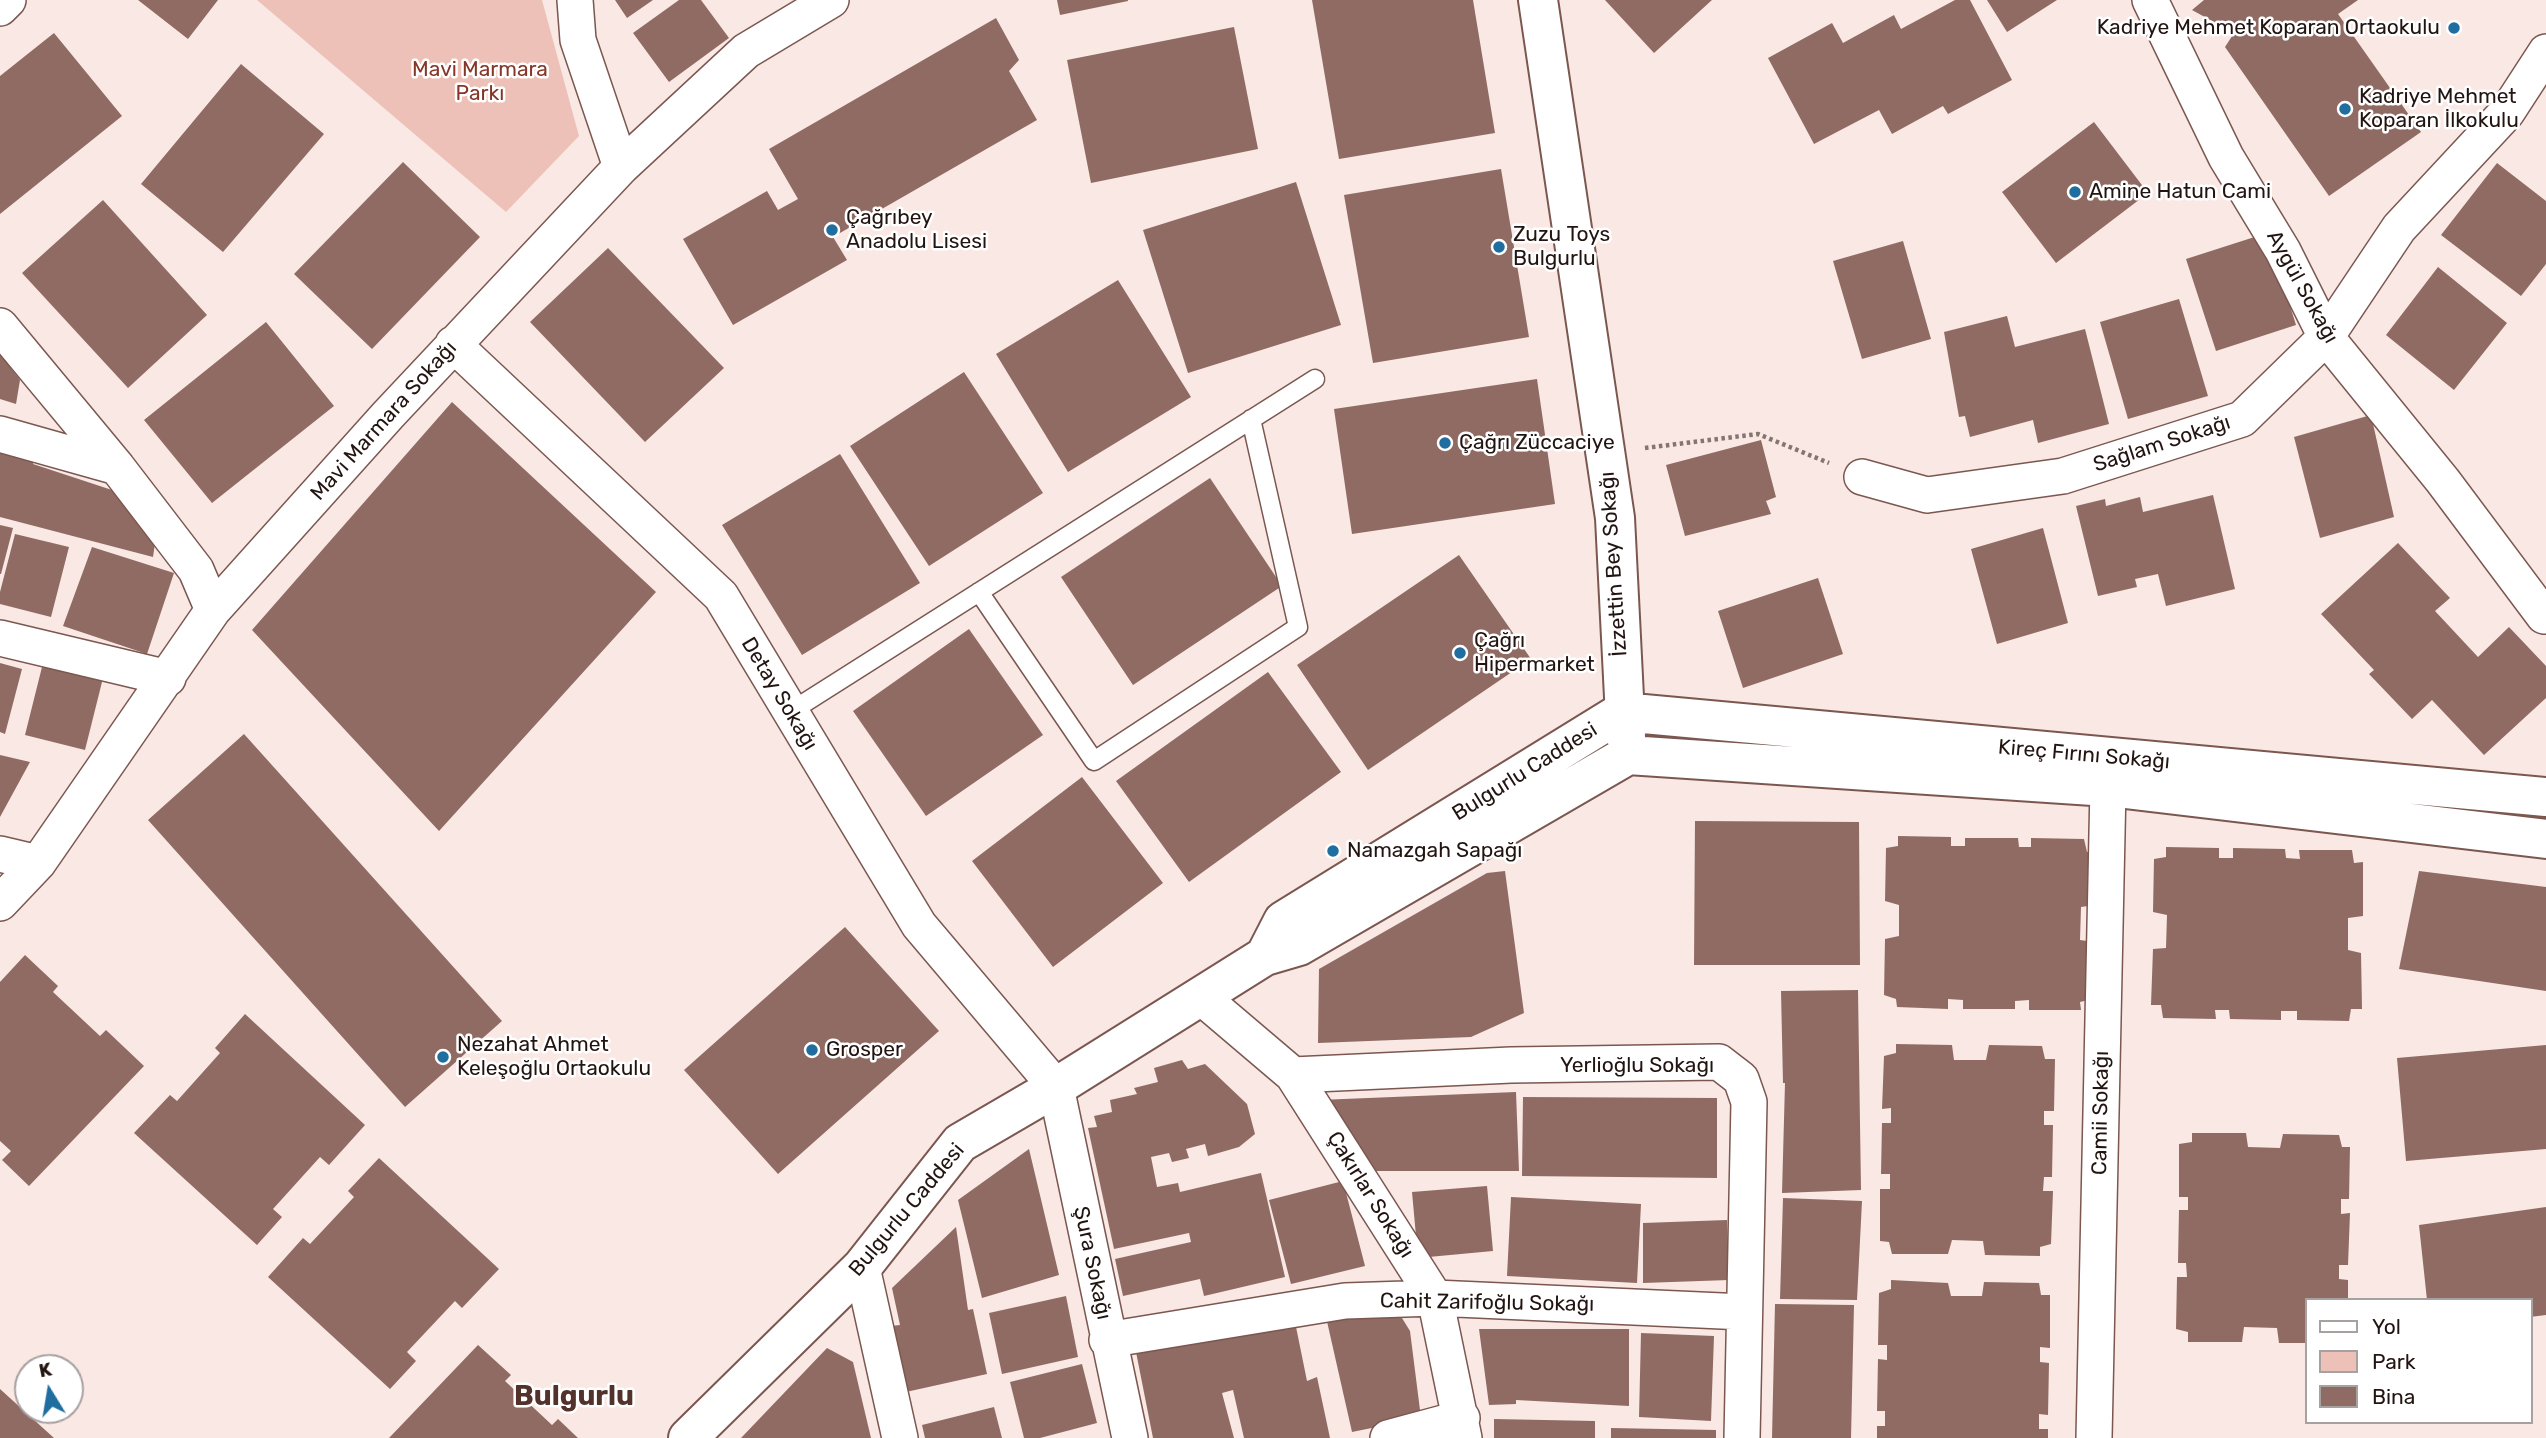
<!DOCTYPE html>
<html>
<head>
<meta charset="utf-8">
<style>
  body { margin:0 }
  #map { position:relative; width:2546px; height:1438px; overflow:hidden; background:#f9e8e4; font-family:Rubik,sans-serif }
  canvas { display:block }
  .legend { position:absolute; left:2305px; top:1298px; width:228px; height:126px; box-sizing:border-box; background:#fff; border:2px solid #a7a1a0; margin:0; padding:9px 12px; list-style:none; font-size:21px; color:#221411 }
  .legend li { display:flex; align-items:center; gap:14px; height:35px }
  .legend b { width:35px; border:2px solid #a7a1a0 }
  .north { position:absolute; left:14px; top:1354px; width:70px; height:70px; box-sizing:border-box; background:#fff; border:2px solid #a7a1a0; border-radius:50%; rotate:349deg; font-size:19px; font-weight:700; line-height:28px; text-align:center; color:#221411 }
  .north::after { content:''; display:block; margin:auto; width:24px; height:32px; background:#206ea0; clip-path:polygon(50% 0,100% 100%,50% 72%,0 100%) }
</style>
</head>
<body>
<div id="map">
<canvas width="2546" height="1438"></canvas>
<ul class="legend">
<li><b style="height:9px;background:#fff"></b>Yol</li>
<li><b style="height:19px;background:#edc1b7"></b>Park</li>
<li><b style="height:19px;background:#906b63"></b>Bina</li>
</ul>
<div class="north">K</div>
</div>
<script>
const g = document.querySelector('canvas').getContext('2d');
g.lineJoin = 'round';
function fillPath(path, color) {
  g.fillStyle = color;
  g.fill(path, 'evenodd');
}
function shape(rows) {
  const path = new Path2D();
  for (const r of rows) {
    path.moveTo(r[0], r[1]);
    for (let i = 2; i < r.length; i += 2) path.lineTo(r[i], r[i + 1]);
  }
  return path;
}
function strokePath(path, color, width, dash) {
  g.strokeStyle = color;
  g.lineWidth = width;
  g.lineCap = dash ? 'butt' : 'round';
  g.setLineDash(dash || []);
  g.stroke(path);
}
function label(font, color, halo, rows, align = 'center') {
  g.font = font + ' Rubik,sans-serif';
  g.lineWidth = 5;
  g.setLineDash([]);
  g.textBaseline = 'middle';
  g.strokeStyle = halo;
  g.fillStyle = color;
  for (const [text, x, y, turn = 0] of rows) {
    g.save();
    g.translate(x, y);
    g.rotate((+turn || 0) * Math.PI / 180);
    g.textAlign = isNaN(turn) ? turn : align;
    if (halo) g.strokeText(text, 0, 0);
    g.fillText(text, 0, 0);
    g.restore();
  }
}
fillPath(shape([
  [257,0,542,0,579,136,506,212]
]), '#edc1b7');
fillPath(shape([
  [138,0,218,0,188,39],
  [615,0,653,0,627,18],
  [679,0,701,0,729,38,669,82,633,33],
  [1057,0,1128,0,1128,1,1060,15],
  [1312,0,1473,0,1495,133,1339,159],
  [1605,0,1712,0,1654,53],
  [1955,0,1970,0,2012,80,1948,114,1943,106,1892,134,1879,110,1814,144,1768,58,1832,23,1843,43,1894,15,1901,29],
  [1987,0,2057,0,2007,32],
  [2204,0,2358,0,2338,14,2421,132,2329,196,2225,47,2234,33,2192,10],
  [996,18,1019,60,1009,71,1037,120,833,237,847,260,733,325,683,239,767,191,778,210,798,199,769,149],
  [1234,27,1258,149,1091,183,1067,60],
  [54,33,122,116,0,214,0,76],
  [241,64,324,134,223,252,141,184],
  [2094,122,2148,193,2056,263,2002,192],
  [403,162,480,237,372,349,294,274],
  [2497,163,2546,201,2546,264,2521,296,2441,235],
  [1501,169,1529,337,1373,363,1344,195],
  [1296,182,1341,325,1188,373,1143,230],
  [103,200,207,315,128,388,22,273],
  [2267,233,2296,325,2216,351,2186,259],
  [1903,241,1931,339,1862,359,1833,261],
  [608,248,724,368,645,442,530,322],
  [2438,267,2507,323,2454,390,2386,335],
  [1118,280,1191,397,1068,472,996,354],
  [2179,299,2208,396,2128,419,2100,322],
  [2007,316,2015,347,2085,329,2109,424,2038,443,2033,420,1970,437,1965,416,1959,417,1944,332],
  [266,322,334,406,212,503,144,420],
  [0,354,20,380,16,404,0,399],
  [964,372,1043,493,929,566,850,446],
  [1537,379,1555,504,1352,534,1334,409],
  [452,402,656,592,439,831,252,630],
  [2371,415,2394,517,2320,538,2294,437],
  [1761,440,1776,497,1766,501,1771,514,1685,536,1666,465],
  [0,444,35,455,33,464,115,491,156,536,153,557,0,517],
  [840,454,920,583,802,655,722,525],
  [1210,478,1282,586,1133,685,1061,577],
  [2213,495,2235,589,2166,606,2158,574,2135,579,2137,587,2098,596,2076,506,2105,499,2106,506,2140,497,2143,512],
  [0,525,13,528,1,574,0,574],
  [2043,528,2068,623,1997,644,1971,549],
  [15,534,69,547,51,617,0,604,0,592],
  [2398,543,2450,598,2435,611,2478,657,2509,627,2546,666,2546,698,2484,755,2432,700,2412,719,2369,674,2374,670,2321,614],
  [92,547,174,573,147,654,63,626],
  [1459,555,1531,659,1368,770,1297,665],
  [1818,578,1843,654,1743,688,1718,611],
  [969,629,1043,735,926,816,853,711],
  [0,663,22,669,5,734,0,732],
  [43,663,103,678,85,750,25,735],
  [1268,672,1341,772,1189,882,1116,781],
  [244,734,502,1021,405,1107,148,820],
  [0,755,30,762,0,817],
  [1082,777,1163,883,1053,967,972,861],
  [1695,821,1859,822,1860,965,1694,965],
  [1898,836,1951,837,1951,846,1965,846,1965,838,2018,838,2019,847,2031,847,2031,838,2084,839,2087,852,2096,852,2096,905,2081,907,2080,940,2094,942,2093,999,2080,1002,2081,1010,2029,1010,2029,1000,2015,1001,2015,1009,1963,1009,1963,1000,1948,999,1948,1009,1897,1007,1896,999,1884,995,1885,939,1899,936,1899,905,1885,901,1886,848,1898,846],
  [2166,847,2219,848,2219,858,2233,858,2233,848,2285,849,2286,858,2300,859,2299,850,2352,850,2354,863,2363,862,2363,916,2348,918,2348,950,2361,953,2362,1009,2351,1009,2349,1021,2297,1020,2297,1011,2281,1011,2281,1020,2230,1019,2229,1010,2215,1010,2216,1019,2163,1018,2161,1005,2151,1005,2153,949,2166,948,2167,915,2153,912,2154,859,2166,857],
  [1505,871,1524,1013,1471,1037,1318,1043,1319,969,1487,873],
  [2419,871,2546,887,2546,991,2399,969],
  [845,927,939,1031,778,1174,684,1070],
  [25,955,58,986,53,992,100,1036,106,1030,144,1066,29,1186,2,1160,11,1151,0,1141,0,982],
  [1858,990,1861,1190,1782,1193,1785,1083,1783,1083,1781,991],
  [245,1014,365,1125,329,1165,320,1157,273,1209,282,1217,257,1245,134,1133,170,1095,177,1101,220,1053,215,1048],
  [1896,1044,1952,1045,1954,1060,1986,1060,1989,1045,2042,1046,2045,1059,2055,1059,2054,1111,2044,1111,2044,1125,2053,1125,2052,1177,2044,1177,2043,1191,2053,1191,2051,1244,2040,1247,2040,1256,1985,1255,1983,1241,1952,1240,1948,1254,1892,1254,1889,1242,1880,1241,1880,1189,1890,1189,1890,1174,1881,1174,1882,1123,1891,1123,1891,1108,1882,1109,1884,1056,1896,1053],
  [2546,1045,2546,1149,2406,1161,2397,1058],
  [1182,1060,1188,1069,1205,1064,1247,1104,1255,1134,1239,1147,1208,1156,1205,1144,1186,1149,1189,1158,1172,1162,1169,1153,1151,1157,1157,1187,1178,1183,1180,1192,1261,1173,1285,1277,1204,1296,1200,1279,1123,1296,1115,1259,1191,1242,1189,1233,1114,1249,1088,1128,1097,1127,1094,1116,1112,1112,1110,1100,1137,1094,1134,1088,1158,1082,1154,1068],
  [1516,1092,1519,1171,1374,1171,1319,1100],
  [1523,1097,1717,1098,1717,1178,1522,1176],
  [2192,1133,2246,1133,2248,1147,2280,1148,2283,1134,2339,1135,2342,1147,2350,1147,2349,1199,2341,1199,2341,1214,2350,1213,2348,1265,2339,1265,2339,1279,2348,1280,2348,1300,2306,1300,2306,1343,2279,1343,2277,1328,2244,1327,2242,1342,2188,1342,2188,1332,2176,1329,2177,1277,2187,1277,2186,1263,2178,1263,2179,1210,2188,1210,2188,1197,2179,1197,2179,1144,2192,1142],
  [1029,1149,1059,1275,982,1298,958,1200],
  [379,1158,499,1269,462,1308,455,1301,407,1352,416,1361,390,1389,268,1277,303,1238,310,1244,354,1197,348,1191],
  [1343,1181,1365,1266,1291,1284,1269,1200],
  [1487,1186,1493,1251,1418,1258,1412,1192],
  [1511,1197,1641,1204,1637,1283,1507,1276],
  [1783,1198,1862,1201,1857,1300,1780,1299],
  [2546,1207,2546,1315,2530,1317,2530,1300,2427,1300,2419,1225],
  [1727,1220,1729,1280,1643,1283,1643,1223],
  [956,1227,968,1310,973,1309,987,1374,906,1392,891,1326,900,1325,892,1288],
  [1891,1280,1948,1283,1951,1296,1982,1296,1984,1282,2039,1283,2041,1295,2050,1295,2050,1348,2040,1347,2040,1362,2049,1363,2048,1415,2039,1414,2039,1429,2048,1429,2048,1438,1877,1438,1877,1426,1885,1426,1885,1411,1877,1411,1878,1359,1887,1360,1887,1345,1878,1345,1879,1293,1891,1289],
  [1066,1296,1078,1357,1002,1374,989,1313],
  [1775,1304,1854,1305,1851,1438,1772,1438],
  [1397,1310,1410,1331,1421,1418,1352,1432,1326,1317],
  [1294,1317,1307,1381,1317,1377,1330,1438,1244,1438,1233,1390,1222,1393,1234,1438,1153,1438,1136,1352],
  [1479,1329,1629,1329,1629,1406,1516,1400,1516,1404,1489,1405],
  [1641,1333,1714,1336,1711,1421,1639,1417],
  [478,1345,511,1375,505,1381,552,1425,558,1419,578,1438,389,1438],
  [827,1348,853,1362,871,1438,741,1438],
  [1082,1364,1097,1423,1040,1438,1024,1438,1010,1382],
  [0,1389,54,1438,0,1438],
  [994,1407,1002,1438,925,1438,922,1425],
  [1494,1419,1595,1421,1595,1438,1494,1438],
  [1611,1428,1716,1430,1716,1438,1611,1438]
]), '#906b63');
const lane = shape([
  [979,592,1094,761,1298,627,1251,419],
  [790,712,1315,379]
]);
const street = shape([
  [575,0,578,40,621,167],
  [2150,0,2226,157,2283,251,2326,337,2443,481,2544,616],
  [0,8,8,0],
  [0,326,117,467,196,570,213,610],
  [453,344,721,596,919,925,1056,1087,1130,1438],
  [0,434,117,467],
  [1862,477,1927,495,2063,476,2242,419,2326,337,2399,228,2507,112,2546,52],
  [0,638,168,678],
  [0,854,38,863],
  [0,903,38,863,213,610,388,415,621,167,746,51,831,0],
  [1200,996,1293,1075,1435,1298,1464,1438],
  [1293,1075,1511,1065,1719,1062,1741,1079,1749,1102,1742,1438],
  [862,1267,900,1438],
  [1107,1340,1345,1301,1435,1298,1744,1312],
  [1388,1438,1462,1418],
  [2094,1438,2108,787]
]);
const secondary = shape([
  [1538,0,1615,518,1626,737],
  [1622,712,2546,797],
  [1628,755,2108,787,2546,839],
  [1265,956,1283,921,1622,712],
  [688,1438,862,1267,960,1143,1056,1087,1265,956,1299,946,1628,755]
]);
strokePath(lane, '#7b5750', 21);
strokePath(street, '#7b5750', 38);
strokePath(secondary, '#7b5750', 42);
strokePath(shape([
  [1645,448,1758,434,1829,463]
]), '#847571', 4.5, [3.5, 3.5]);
strokePath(lane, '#fff', 18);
strokePath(street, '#fff', 35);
strokePath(secondary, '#fff', 38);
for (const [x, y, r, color] of [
  [2454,28,7,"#206ea0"],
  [2345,109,7,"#206ea0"],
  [2075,192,7,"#206ea0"],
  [832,230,7,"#206ea0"],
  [1499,247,7,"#206ea0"],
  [1445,443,7,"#206ea0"],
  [1460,653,7,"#206ea0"],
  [1333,851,7,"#206ea0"],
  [812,1050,7,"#206ea0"],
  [443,1057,7,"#206ea0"]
]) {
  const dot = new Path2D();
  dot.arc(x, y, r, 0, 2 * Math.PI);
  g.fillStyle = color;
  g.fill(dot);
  strokePath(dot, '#fff', 2.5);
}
label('21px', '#221411', '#fff', [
  ["Kadriye Mehmet Koparan Ortaokulu",2440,28,"right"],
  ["Kadriye Mehmet",2359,97],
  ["Koparan İlkokulu",2359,121],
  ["Amine Hatun Cami",2089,192],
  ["Çağrıbey",846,218],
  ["Anadolu Lisesi",846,242],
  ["Zuzu Toys",1513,235],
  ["Bulgurlu",1513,259],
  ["Çağrı Züccaciye",1459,443],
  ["Çağrı",1474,641],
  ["Hipermarket",1474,665],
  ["Namazgah Sapağı",1347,851],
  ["Nezahat Ahmet",457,1045],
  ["Keleşoğlu Ortaokulu",457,1069],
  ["Grosper",826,1050]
], 'left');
label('21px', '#853628', '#fff', [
  ["Mavi Marmara",480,70],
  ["Parkı",480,94]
]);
label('21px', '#221411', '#fff', [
  ["Aygül Sokağı",2302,287,61],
  ["Mavi Marmara Sokağı",384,421,-48],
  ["Sağlam Sokağı",2162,444,-18],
  ["İzzettin Bey Sokağı",1614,564,-94],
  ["Detay Sokağı",779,694,59],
  ["Kireç Fırını Sokağı",2084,755,5],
  ["Bulgurlu Caddesi",1525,772,-32],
  ["Yerlioğlu Sokağı",1637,1066],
  ["Camii Sokağı",2101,1113,-89],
  ["Çakırlar Sokağı",1370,1195,58],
  ["Bulgurlu Caddesi",907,1210,-50],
  ["Şura Sokağı",1092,1263,78],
  ["Cahit Zarifoğlu Sokağı",1487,1303,1]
]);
label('bold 28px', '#52322b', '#fff', [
  ["Bulgurlu",574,1397]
]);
</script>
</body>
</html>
